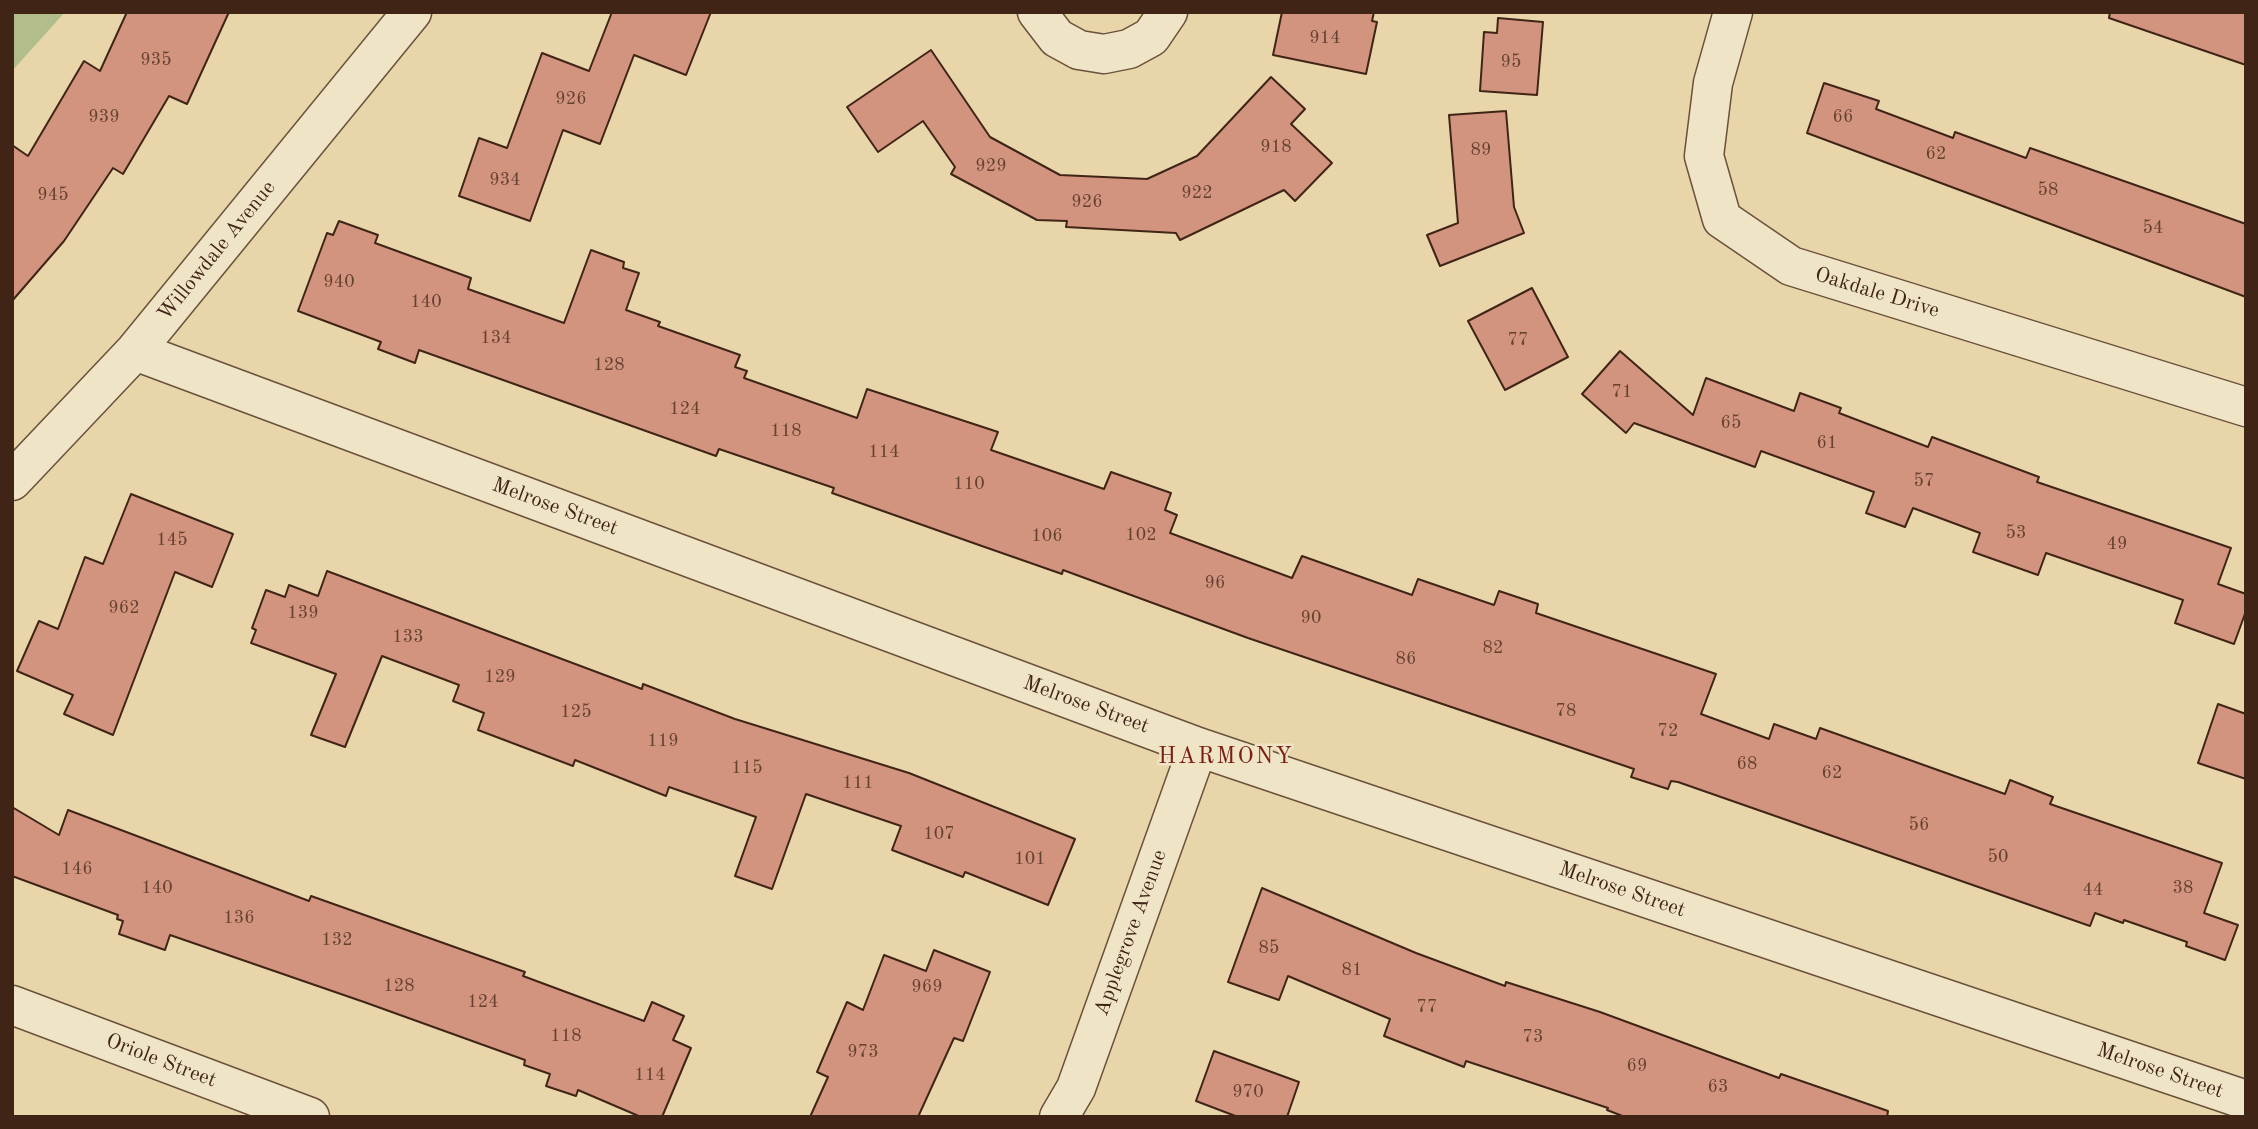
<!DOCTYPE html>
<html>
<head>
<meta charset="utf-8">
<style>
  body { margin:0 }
  #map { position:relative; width:2258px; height:1129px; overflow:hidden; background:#e8d5a9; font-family:"Old Standard TT",serif }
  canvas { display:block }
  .frame { position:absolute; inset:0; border:14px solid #402516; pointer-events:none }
</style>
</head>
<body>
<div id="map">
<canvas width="2258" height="1129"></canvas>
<div class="frame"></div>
</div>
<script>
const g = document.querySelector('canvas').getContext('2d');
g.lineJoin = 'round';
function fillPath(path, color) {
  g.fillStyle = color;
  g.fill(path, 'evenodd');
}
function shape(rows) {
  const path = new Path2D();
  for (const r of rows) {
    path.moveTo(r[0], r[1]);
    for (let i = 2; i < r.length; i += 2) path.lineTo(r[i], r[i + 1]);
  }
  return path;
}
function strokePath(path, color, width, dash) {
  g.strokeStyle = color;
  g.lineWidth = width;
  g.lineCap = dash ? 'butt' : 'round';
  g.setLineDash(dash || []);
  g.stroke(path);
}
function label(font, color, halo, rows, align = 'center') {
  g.font = font + ' "Old Standard TT",serif';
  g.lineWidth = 5;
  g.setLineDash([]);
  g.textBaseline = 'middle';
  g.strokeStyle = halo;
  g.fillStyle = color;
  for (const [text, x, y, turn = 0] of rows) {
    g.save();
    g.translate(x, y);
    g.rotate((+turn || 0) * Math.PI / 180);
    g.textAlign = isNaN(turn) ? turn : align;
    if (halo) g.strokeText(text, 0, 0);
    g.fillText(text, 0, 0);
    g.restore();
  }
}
fillPath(shape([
  [12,12,65,12,12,71]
]), '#b1be8c');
const building = shape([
  [127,12,229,12,187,104,169,96,123,174,113,168,64,241,12,301,12,145,28,156,84,61,100,71,127,12],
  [612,12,711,12,686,75,634,55,600,144,563,130,530,221,459,196,479,138,507,148,542,53,589,71,612,12],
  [1282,12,1374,12,1372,21,1377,22,1366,74,1273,55,1282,12],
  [2110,12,2246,12,2246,65,2109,18,2110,12],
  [1498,18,1543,22,1537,95,1480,91,1484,32,1497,33,1498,18],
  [931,50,990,137,1060,175,1147,179,1197,156,1271,77,1305,109,1291,124,1332,163,1295,201,1284,190,1180,240,1176,233,1066,227,1067,221,1037,220,951,174,955,167,923,121,878,152,847,107,931,50],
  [1824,83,1879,101,1876,109,1953,138,1955,132,2026,158,2030,148,2246,224,2246,297,1807,133,1824,83],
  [1506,111,1514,207,1524,233,1440,266,1427,235,1458,223,1449,115,1506,111],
  [339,221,378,235,375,243,471,278,468,289,564,323,591,250,624,262,623,268,639,273,626,310,660,322,658,326,740,355,735,367,747,371,744,378,857,418,867,389,998,432,991,450,1104,489,1111,472,1171,493,1165,510,1177,515,1170,533,1292,578,1302,556,1412,595,1418,579,1494,605,1499,591,1538,604,1536,613,1716,674,1701,714,1769,739,1774,724,1816,739,1820,728,2005,794,2010,780,2053,797,2050,804,2222,863,2204,913,2238,925,2225,960,2186,946,2187,942,2124,920,2123,923,2095,913,2090,926,1678,782,1671,781,1668,789,1631,777,1634,769,1248,638,1063,570,1062,574,979,545,832,493,834,488,719,449,716,456,419,350,415,363,378,349,381,342,298,311,327,233,333,235,339,221],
  [1532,288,1568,357,1505,390,1468,321,1532,288],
  [1620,351,1693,415,1706,378,1794,411,1800,393,1841,408,1839,413,1928,447,1932,437,2039,477,2037,482,2231,548,2218,584,2246,594,2246,611,2234,644,2175,623,2183,600,2046,553,2038,575,1973,552,1980,533,1913,508,1905,527,1866,513,1874,492,1761,451,1755,467,1634,423,1626,433,1582,394,1620,351],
  [131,494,233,534,212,587,175,572,113,735,64,714,73,695,17,671,39,621,58,629,85,557,103,564,131,494],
  [327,571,642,689,643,684,735,719,909,773,1075,839,1048,905,965,872,963,877,892,850,901,826,806,794,772,889,735,876,756,817,669,787,666,796,575,760,573,766,478,730,484,713,453,701,459,685,382,656,345,747,311,735,336,674,251,643,256,630,252,628,266,590,285,597,289,585,318,596,327,571],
  [2218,704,2246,714,2246,779,2198,763,2218,704],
  [12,807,59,835,68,810,309,901,311,896,525,972,523,976,644,1021,652,1002,684,1016,673,1040,691,1048,662,1117,641,1117,578,1090,576,1096,546,1086,550,1074,524,1065,525,1060,364,1002,170,935,165,950,119,934,123,921,117,919,118,915,12,876,12,807],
  [1262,888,1416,953,1505,986,1506,982,1600,1012,1779,1078,1781,1074,1888,1111,1887,1117,1625,1117,1607,1110,1608,1108,1466,1061,1464,1067,1384,1036,1390,1019,1288,976,1279,1000,1228,982,1262,888],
  [934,950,990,972,963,1041,954,1038,918,1117,810,1117,828,1077,817,1072,847,1002,863,1010,884,955,926,971,934,950],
  [1214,1051,1299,1082,1287,1117,1238,1117,1196,1101,1214,1051]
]);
fillPath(building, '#d3947f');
strokePath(building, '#402516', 2);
const minor = shape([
  [1037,12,1057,38,1079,50,1104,54,1129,49,1151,37,1168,12],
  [1733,12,1713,83,1704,156,1722,219,1791,266,2246,407],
  [135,351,1198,747,2246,1100],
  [12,481,135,351,412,12],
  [12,1005,310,1117],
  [1059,1117,1076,1088,1198,747]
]);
strokePath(minor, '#6a513b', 41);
strokePath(minor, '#f0e4c7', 38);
label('18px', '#654130', null, [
  ["914",1325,38],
  ["935",156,60],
  ["95",1511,62],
  ["926",571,99],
  ["939",104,117],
  ["66",1843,117],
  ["918",1276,147],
  ["89",1481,150],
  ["62",1936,154],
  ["929",991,166],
  ["934",505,180],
  ["58",2048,190],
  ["922",1197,193],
  ["945",53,195],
  ["926",1087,202],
  ["54",2153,228],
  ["940",339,282],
  ["140",426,302],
  ["134",496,338],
  ["77",1518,340],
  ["128",609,365],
  ["71",1622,392],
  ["124",685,409],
  ["65",1731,423],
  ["118",786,431],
  ["61",1827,443],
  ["114",884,452],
  ["57",1924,481],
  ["110",969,484],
  ["53",2016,533],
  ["102",1141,535],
  ["106",1047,536],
  ["145",172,540],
  ["49",2117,544],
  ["96",1215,583],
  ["962",124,608],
  ["139",303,613],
  ["90",1311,618],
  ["133",408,637],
  ["82",1493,648],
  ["86",1406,659],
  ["129",500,677],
  ["78",1566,711],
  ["125",576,712],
  ["72",1668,731],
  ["119",663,741],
  ["68",1747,764],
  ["115",747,768],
  ["62",1832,773],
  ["111",858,783],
  ["56",1919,825],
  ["107",939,834],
  ["50",1998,857],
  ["101",1030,859],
  ["146",77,869],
  ["140",157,888],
  ["38",2183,888],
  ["44",2093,890],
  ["136",239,918],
  ["132",337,940],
  ["85",1269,948],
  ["81",1352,970],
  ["128",399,986],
  ["969",927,987],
  ["124",483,1002],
  ["77",1427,1007],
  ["118",566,1036],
  ["73",1533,1037],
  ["973",863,1052],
  ["69",1637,1066],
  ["114",650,1075],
  ["63",1718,1087],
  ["970",1248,1092]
]);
label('21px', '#402516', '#f0e4c7', [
  ["Willowdale Avenue",217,251,-51],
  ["Oakdale Drive",1877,293,17],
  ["Melrose Street",555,507,20],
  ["Melrose Street",1086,705,20],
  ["Melrose Street",1622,890,19],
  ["Applegrove Avenue",1131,933,-70],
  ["Oriole Street",161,1061,21],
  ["Melrose Street",2160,1071,19]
]);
g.letterSpacing = '2px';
label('23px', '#7a1f14', '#f0e4c7', [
  ["HARMONY",1226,757]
]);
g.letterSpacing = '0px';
</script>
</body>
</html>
